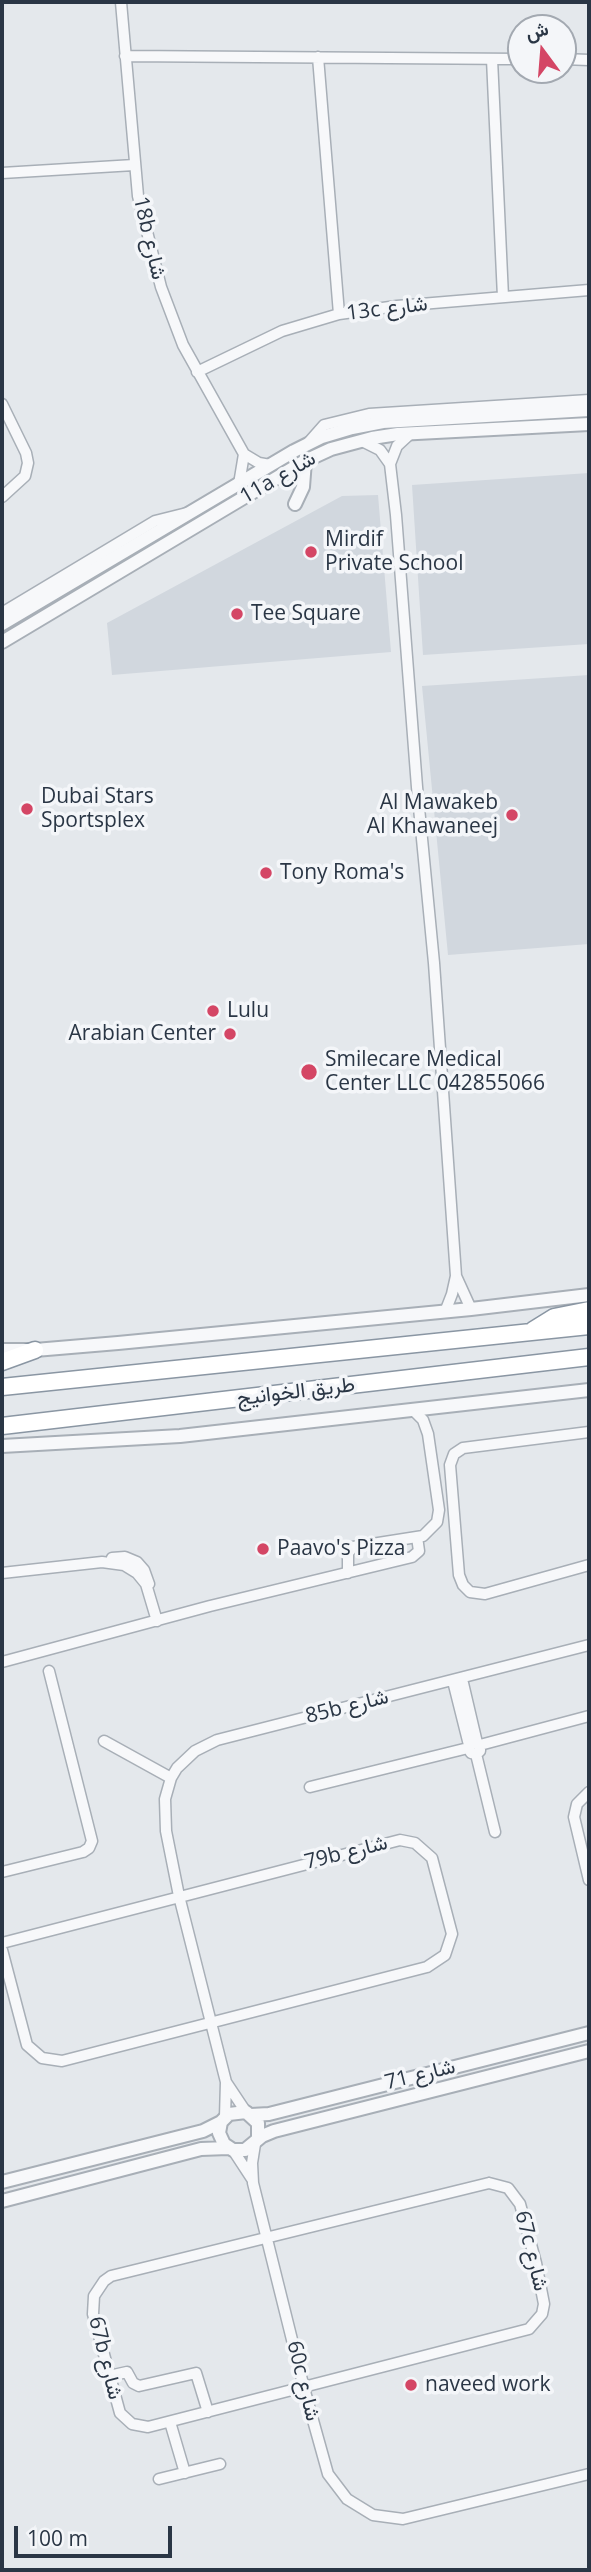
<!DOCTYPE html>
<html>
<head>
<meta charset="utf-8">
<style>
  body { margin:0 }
  #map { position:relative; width:591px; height:2572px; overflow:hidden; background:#e4e8ec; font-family:"Open Sans",Vazirmatn,sans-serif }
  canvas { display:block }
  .frame { position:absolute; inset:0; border:4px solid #2a3645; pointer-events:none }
  .north { position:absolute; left:507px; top:14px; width:70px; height:70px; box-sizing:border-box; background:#f4f6f9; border:2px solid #a3a9b1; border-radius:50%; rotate:344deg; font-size:19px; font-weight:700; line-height:28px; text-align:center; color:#2a3645 }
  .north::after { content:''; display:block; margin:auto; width:24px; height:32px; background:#d44665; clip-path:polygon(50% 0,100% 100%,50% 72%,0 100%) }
  .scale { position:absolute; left:14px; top:2526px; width:158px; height:32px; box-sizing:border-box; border:4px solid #2a3645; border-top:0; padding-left:9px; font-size:21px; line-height:24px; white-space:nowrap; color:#2a3645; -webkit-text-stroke:5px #f4f6f9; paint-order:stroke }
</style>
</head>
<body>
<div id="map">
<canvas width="591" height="2572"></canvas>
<div class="frame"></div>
<div class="north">ش</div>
<div class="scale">100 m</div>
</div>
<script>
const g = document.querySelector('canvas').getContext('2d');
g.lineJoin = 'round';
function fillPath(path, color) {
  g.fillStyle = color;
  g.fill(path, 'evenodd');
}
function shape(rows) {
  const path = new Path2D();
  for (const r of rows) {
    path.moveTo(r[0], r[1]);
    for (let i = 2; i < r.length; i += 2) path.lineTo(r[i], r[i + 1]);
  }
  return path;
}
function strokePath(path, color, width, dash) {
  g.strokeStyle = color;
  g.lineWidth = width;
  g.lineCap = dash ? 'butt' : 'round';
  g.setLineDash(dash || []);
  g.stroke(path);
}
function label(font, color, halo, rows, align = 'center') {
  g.font = font + ' "Open Sans",Vazirmatn,sans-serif';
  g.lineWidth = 7;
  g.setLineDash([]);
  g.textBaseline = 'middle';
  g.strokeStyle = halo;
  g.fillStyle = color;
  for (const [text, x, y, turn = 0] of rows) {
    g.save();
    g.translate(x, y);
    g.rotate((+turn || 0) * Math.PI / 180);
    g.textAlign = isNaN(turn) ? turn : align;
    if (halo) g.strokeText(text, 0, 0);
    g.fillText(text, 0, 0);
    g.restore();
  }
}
fillPath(shape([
  [589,473,589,644,423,655,412,485],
  [378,495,391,652,112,675,107,623,342,496],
  [589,675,589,944,448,955,422,686]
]), '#d1d7de');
const minor = shape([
  [121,2,138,196,161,287,183,345,244,454,259,463,270,465],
  [125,56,521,59],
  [318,57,339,314],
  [492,59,503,297],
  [563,59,589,60],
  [2,173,134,165],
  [197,372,282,331,339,314,397,306,589,290],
  [2,404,26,453,28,463,25,476,2,497],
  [411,433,397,446,390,464,396,515,417,787,434,963,456,1276,452,1294,445,1312],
  [362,441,380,450,390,464],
  [309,442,324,425,369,414,589,400],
  [239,484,244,454],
  [2,613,155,521,187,513],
  [456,1276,471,1309],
  [589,1432,463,1448,454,1454,450,1465,459,1575,463,1585,470,1592,485,1594,589,1565],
  [112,1558,125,1557,137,1562,144,1570,149,1584],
  [2,1573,102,1562,124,1565,137,1573,146,1584,157,1621],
  [348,1573,348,1553,353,1547,423,1536,437,1522,439,1510,428,1434,423,1420,413,1410],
  [2,1662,210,1606,412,1557,419,1551,417,1537],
  [462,1679,477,1743],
  [453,1681,469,1745],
  [104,1741,171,1778],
  [480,1745,589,1716],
  [476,1754,471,1753,468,1748,474,1742,480,1746,480,1751,476,1754,495,1832],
  [310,1787,468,1748],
  [589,1792,577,1804,574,1817,589,1880],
  [2,1872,83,1852,89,1848,92,1841,49,1671],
  [2,1943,400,1840,415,1843,432,1858,452,1934,445,1955,427,1967,62,2061,42,2058,27,2045,2,1950],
  [226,2082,246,2112],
  [225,2117,226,2082,179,1896,166,1831,165,1799,171,1778,177,1768,195,1751,217,1740,589,1645],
  [255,2144,252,2163,253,2183,304,2388,328,2474,347,2499,373,2515,403,2519,589,2474],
  [233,2150,252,2179],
  [489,2183,508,2188,520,2204,536,2263,544,2304,542,2314,529,2329,148,2427,132,2424,120,2413,93,2314,94,2296,104,2281,111,2276,489,2183],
  [109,2376,127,2372,133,2383,139,2386,196,2373,208,2412],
  [170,2422,185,2473],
  [159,2479,220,2464]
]);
const tertiary = shape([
  [295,504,303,487,305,461],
  [2,624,294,451,322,437,352,428,383,422,589,410],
  [2,642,305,461,331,449,372,438,398,434,589,424],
  [2,1350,35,1350,118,1343,471,1309,589,1295],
  [2,1446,180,1436,589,1390],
  [251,2115,269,2114,589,2033],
  [258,2139,258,2123,246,2112,229,2114,221,2122,219,2133,224,2144,233,2150,245,2150,262,2136,274,2131,589,2051],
  [2,2182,203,2131,221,2122],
  [2,2201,201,2149,228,2148]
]);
const trunk = shape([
  [533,1330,554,1317,589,1310],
  [2,1362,35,1350],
  [2,1387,589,1326],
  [2,1426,589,1357]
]);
strokePath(minor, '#a8afb7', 13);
strokePath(tertiary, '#a8afb7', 16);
strokePath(trunk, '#8a96a3', 19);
strokePath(minor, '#f7f8fa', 10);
strokePath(tertiary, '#f7f8fa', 12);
strokePath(trunk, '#fff', 16);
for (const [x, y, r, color] of [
  [311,552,7,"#d44665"],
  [237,614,7,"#d44665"],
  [27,809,7,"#d44665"],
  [512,815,7,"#d44665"],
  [266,873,7,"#d44665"],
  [213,1011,7,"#d44665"],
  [230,1034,7,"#d44665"],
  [309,1072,9,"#d44665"],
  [263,1549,7,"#d44665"],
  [411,2385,7,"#d44665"]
]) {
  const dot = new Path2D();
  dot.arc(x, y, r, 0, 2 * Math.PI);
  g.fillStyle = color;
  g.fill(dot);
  strokePath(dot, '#f4f6f9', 2.5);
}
label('21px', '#2a3645', '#f4f6f9', [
  ["18b شارع",149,238,77],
  ["13c شارع",387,309,-7],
  ["11a شارع",278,478,-30],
  ["طريق الخوانيج",296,1392,-7],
  ["85b شارع",347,1707,-14],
  ["79b شارع",346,1853,-14],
  ["شارع 71",420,2075,-14],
  ["67c شارع",531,2251,76],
  ["67b شارع",105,2358,76],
  ["60c شارع",303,2381,76]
]);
label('21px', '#2a3645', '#f4f6f9', [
  ["Mirdif",325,540],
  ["Private School",325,564],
  ["Tee Square",251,614],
  ["Dubai Stars",41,797],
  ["Sportsplex",41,821],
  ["Al Mawakeb",498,803,"right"],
  ["Al Khawaneej",498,827,"right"],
  ["Tony Roma's",280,873],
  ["Lulu",227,1011],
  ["Arabian Center",216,1034,"right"],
  ["Smilecare Medical",325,1060],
  ["Center LLC 042855066",325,1084],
  ["Paavo's Pizza",277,1549],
  ["naveed work",425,2385]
], 'left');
</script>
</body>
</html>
